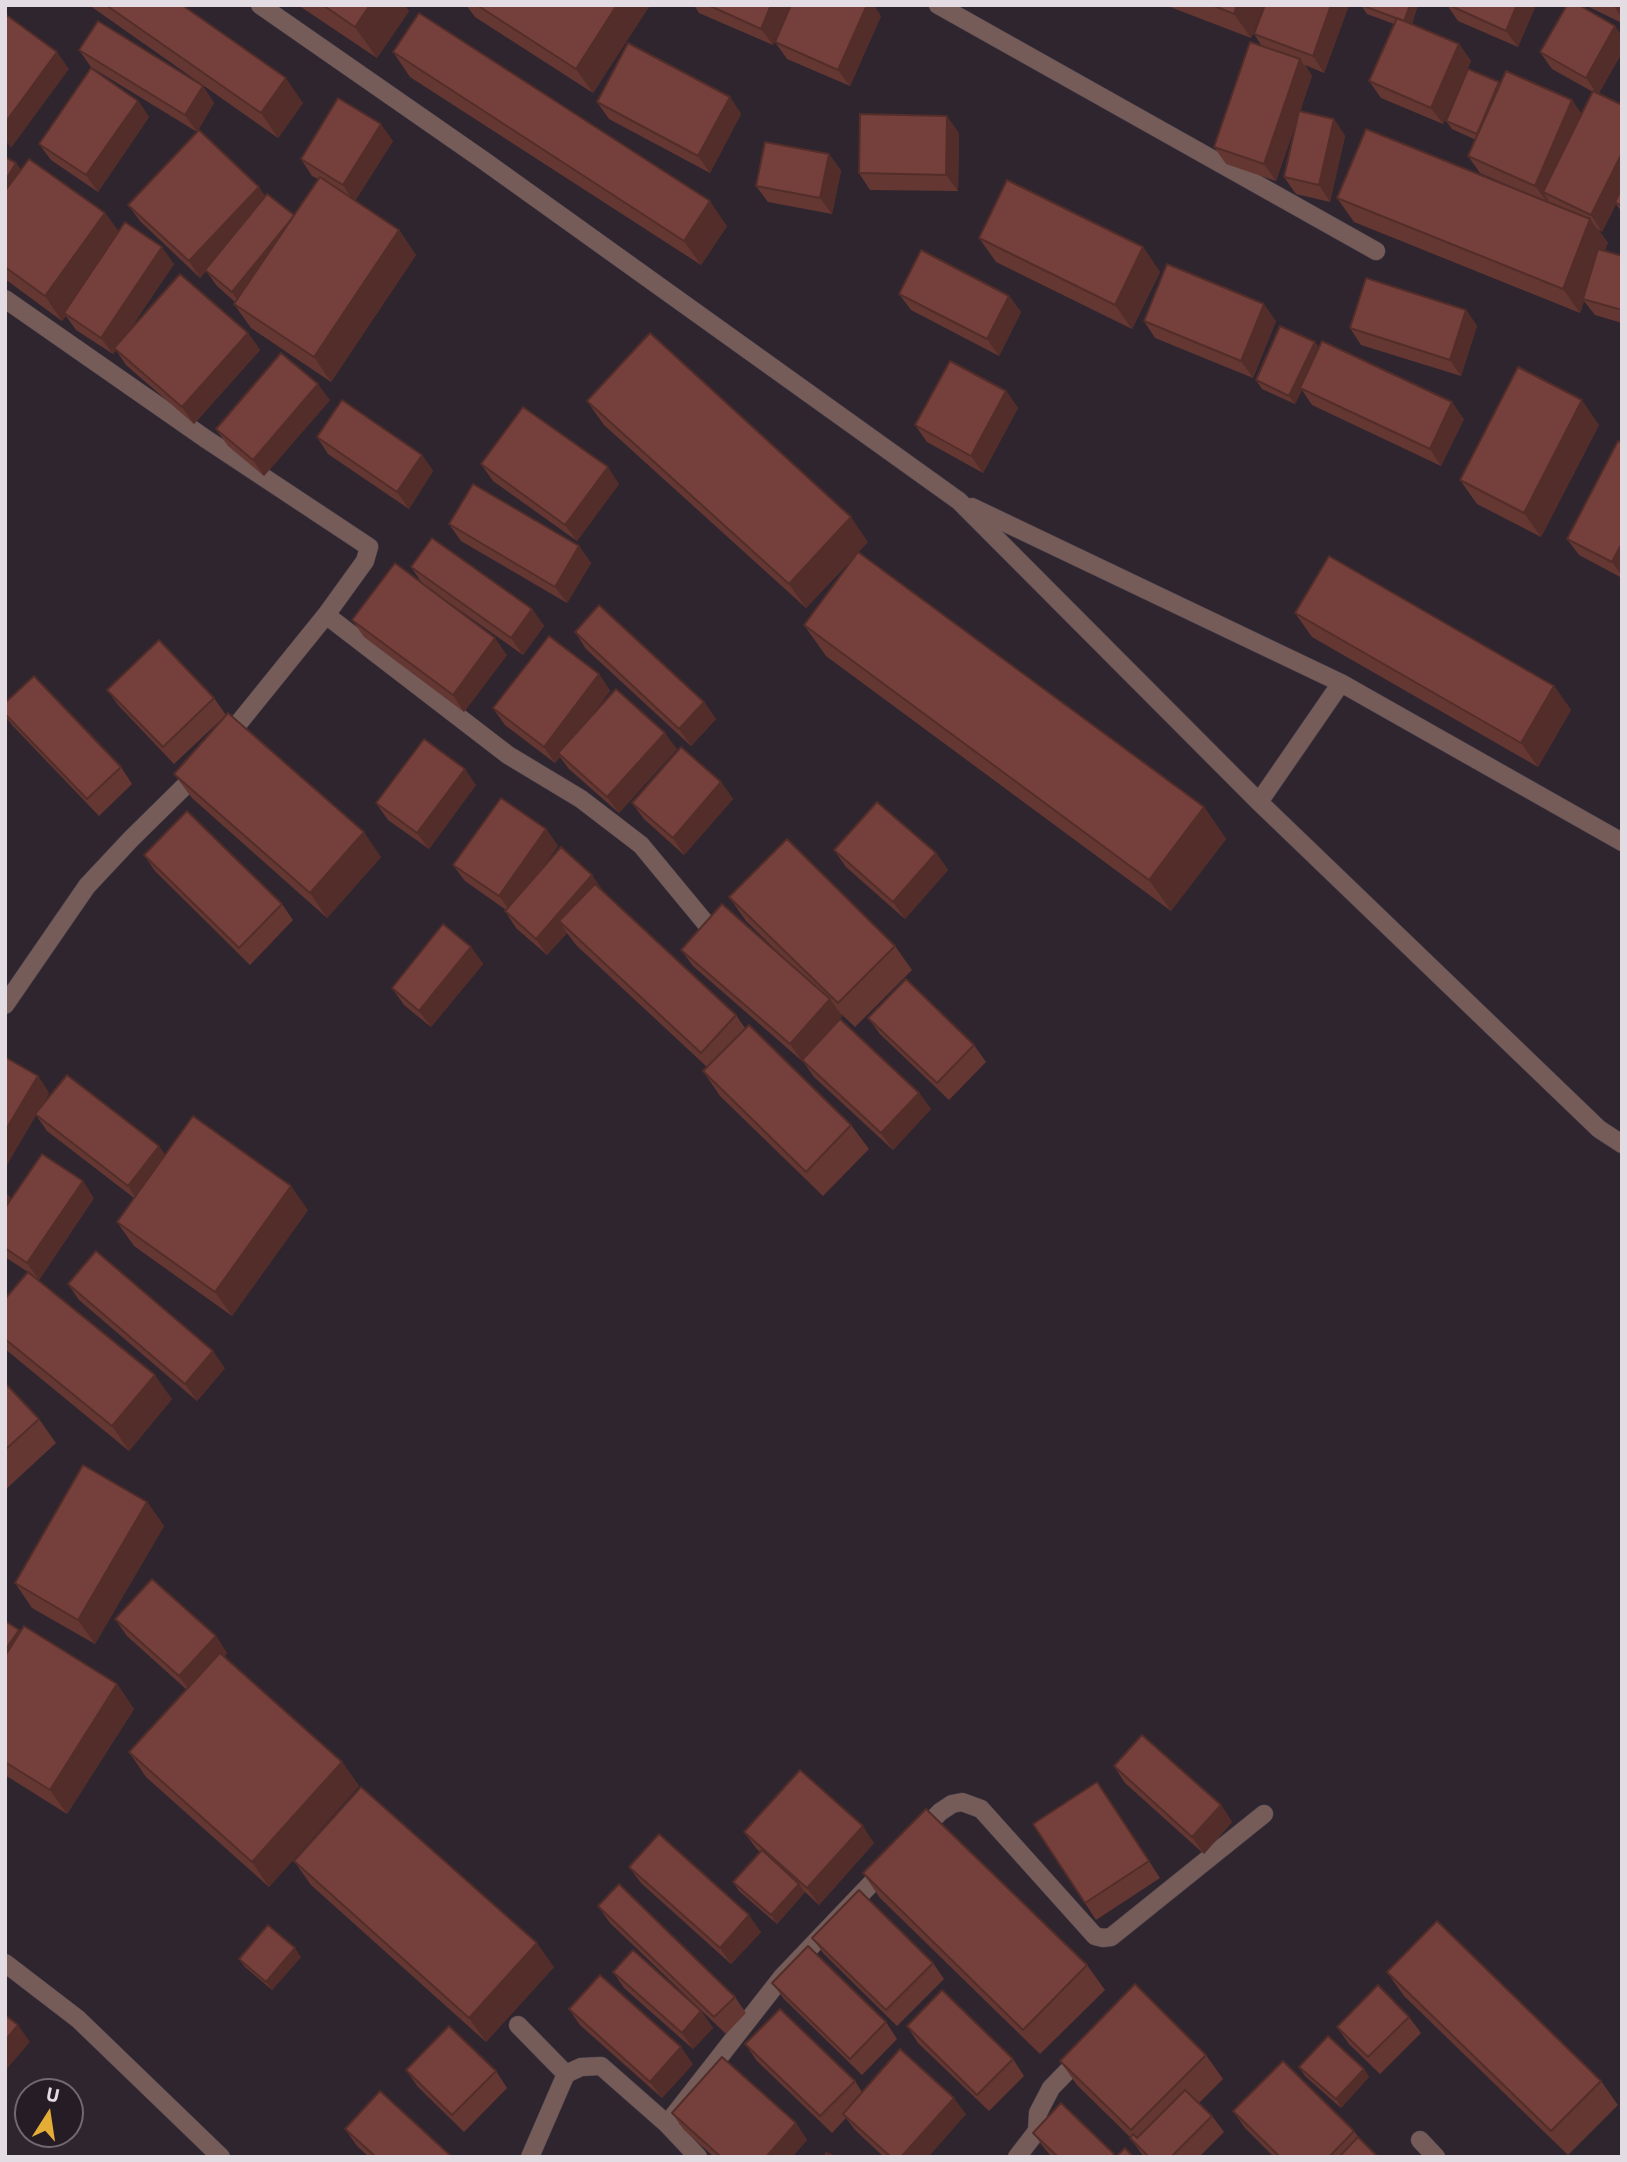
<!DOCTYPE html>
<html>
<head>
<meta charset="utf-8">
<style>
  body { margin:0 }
  #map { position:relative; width:1627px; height:2162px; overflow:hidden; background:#2f252f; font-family:"IBM Plex Sans",sans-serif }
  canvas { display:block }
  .frame { position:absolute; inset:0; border:7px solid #e3dde3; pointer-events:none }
  .north { position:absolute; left:14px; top:2078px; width:70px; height:70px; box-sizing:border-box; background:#251c25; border:2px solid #716971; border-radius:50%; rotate:12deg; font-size:19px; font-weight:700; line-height:28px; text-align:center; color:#e3dde3 }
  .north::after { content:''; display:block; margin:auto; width:24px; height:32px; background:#e4ad35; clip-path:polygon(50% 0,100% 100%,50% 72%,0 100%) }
</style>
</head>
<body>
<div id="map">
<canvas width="1627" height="2162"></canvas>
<div class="frame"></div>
<div class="north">U</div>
</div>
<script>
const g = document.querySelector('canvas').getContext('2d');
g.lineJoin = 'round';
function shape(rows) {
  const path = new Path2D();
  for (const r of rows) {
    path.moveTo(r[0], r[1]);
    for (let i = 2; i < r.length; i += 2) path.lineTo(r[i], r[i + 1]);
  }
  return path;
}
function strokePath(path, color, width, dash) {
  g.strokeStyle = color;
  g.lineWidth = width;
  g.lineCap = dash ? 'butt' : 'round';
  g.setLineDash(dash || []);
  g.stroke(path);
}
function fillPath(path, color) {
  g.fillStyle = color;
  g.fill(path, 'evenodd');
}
const service = shape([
  [518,2025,566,2074],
  [1420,2140,1436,2157]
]);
const minor = shape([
  [260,5,483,160,959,501,1259,802,1599,1129,1622,1144],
  [938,5,1376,251],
  [5,299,206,439,369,547,365,561,326,615,225,740],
  [972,507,1341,683,1622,842],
  [326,615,508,755,581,799,641,845,708,926],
  [1259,802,1341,683],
  [5,1005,87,886,131,839,201,770],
  [919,1834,940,1812,952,1804,962,1802,981,1809,1095,1936,1103,1938,1111,1937,1264,1814],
  [5,1963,78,2019,221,2157],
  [667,2124,782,1977,885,1869],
  [530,2157,566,2074,581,2067,601,2066,667,2124,698,2157],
  [1017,2157,1037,2131,1038,2113,1051,2088,1084,2054]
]);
strokePath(service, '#4c424c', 19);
strokePath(minor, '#4c424c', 19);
strokePath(service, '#755c59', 18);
strokePath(minor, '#755c59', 18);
fillPath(shape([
  [89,5,182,5,303,103,278,138],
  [298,5,404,5,409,11,377,58],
  [466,5,650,5,593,93,475,17],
  [694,5,790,5,773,45,699,13],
  [1165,5,1264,5,1251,38],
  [1265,5,1349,5,1324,73,1305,65,1312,76,1300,111,1334,119,1345,136,1330,202,1296,194,1284,177,1298,117,1276,181,1226,164,1214,147,1262,46,1254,34],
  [1361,5,1418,5,1412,24,1459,44,1471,61,1443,124,1381,98,1369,81,1394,24,1367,14],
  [1447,5,1536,5,1518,47,1458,21],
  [1585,5,1622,5,1622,23],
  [881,16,850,86,787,59,775,42],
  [79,50,203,86,214,103,197,132,91,67],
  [393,52,727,226,701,265,410,77],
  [1540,52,1622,53,1598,94,1622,105,1622,212,1616,204,1602,232,1598,229,1608,243,1604,251,1622,256,1622,323,1595,315,1584,301,1580,313,1354,222,1337,198,1524,192,1480,173,1468,156,1476,140,1452,129,1446,121,1499,82,1501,84,1582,114,1593,92,1552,69],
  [730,97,741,114,710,173,609,119,597,102],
  [138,101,149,117,98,192,51,160,39,144],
  [959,133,958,191,870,190,859,173],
  [393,141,355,201,399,230,416,255,331,382,251,328,234,304,235,302,217,286,206,271,200,278,140,221,128,205,265,196,294,215,318,179,312,176,301,159],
  [829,154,841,171,832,214,768,202,756,186],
  [5,157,16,163,21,170,105,213,119,232,174,264,126,335,248,333,260,350,194,424,126,365,116,350,113,354,76,330,66,316,62,321,5,279],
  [979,238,1143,247,1160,272,1132,329,996,262],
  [899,294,1009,296,1021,312,999,356,911,310],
  [1466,310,1477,326,1461,376,1361,345,1350,328],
  [1144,321,1276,321,1253,378,1155,338],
  [1315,342,1319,348,1464,419,1441,466,1312,405,1302,390,1295,404,1262,389,1256,380],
  [1006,391,1018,408,983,473,927,442,915,425],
  [330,400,264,476,228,446,216,429],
  [587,401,868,542,858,552,1204,807,1226,839,1171,911,826,656,804,625,858,553,806,608,604,425],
  [1599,425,1541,537,1477,504,1460,480],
  [317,437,422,455,433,471,409,509,328,454],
  [1622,443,1622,578,1579,555,1567,539],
  [481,464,619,484,577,541,493,481],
  [449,524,579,546,591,563,567,603,461,541],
  [411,567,532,609,544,626,523,655,430,589,507,655,464,712,364,637,352,620,422,583],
  [1295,613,1554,686,1571,710,1538,767,1312,637],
  [575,632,704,702,716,719,691,746,586,649],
  [599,674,610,691,594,712,677,749,619,813,569,769,560,757,555,763,505,725,493,708],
  [107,690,214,698,226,715,174,764,119,706],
  [5,703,121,767,132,784,99,816,12,725,5,716],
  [174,774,381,857,327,918,192,798],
  [721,782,733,799,684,855,644,819,632,803],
  [476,785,429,849,388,820,376,803],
  [546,829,558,846,538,873,604,892,736,1015,745,1028,851,1125,869,1149,823,1196,720,1096,703,1071,707,1067,576,945,567,933,547,955,516,928,505,911,506,910,465,881,453,865],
  [834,850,936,853,948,870,905,919,846,867],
  [144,855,282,904,293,920,250,965,155,871],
  [729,897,895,946,912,970,855,1027,840,1013,842,1016,817,1043,919,1093,931,1109,893,1150,814,1077,802,1060,802,1061,693,966,681,950,787,961,746,921],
  [471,947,483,964,431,1027,404,1005,392,988],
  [868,1018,974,1045,986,1062,949,1100,880,1034],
  [5,1057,38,1076,49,1093,40,1109,165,1155,308,1210,232,1316,134,1246,117,1222,134,1198,47,1131,36,1115,5,1168],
  [5,1191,11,1199,94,1198,39,1280,33,1276,172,1399,129,1451,5,1349,5,1299,28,1272,5,1257],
  [68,1284,225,1368,197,1401,79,1300],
  [5,1383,39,1419,56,1443,5,1490],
  [147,1502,164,1526,95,1644,32,1608,15,1583],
  [115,1619,216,1636,227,1653,224,1657,342,1762,359,1786,269,1887,146,1777,129,1752,186,1689,127,1636],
  [5,1621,19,1630,20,1632,117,1684,134,1709,67,1814,5,1775],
  [1114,1766,1221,1805,1232,1822,1204,1854,1125,1783],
  [1109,1799,1160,1878,1096,1920,1085,1903],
  [744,1832,874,1843,819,1905,804,1891,805,1892,777,1924,739,1891,733,1882,760,1852,756,1848],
  [294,1861,554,1967,486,2042,311,1885],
  [629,1867,761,1932,731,1964,641,1883],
  [863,1873,1087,1965,1105,1990,1040,2054,880,1898],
  [598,1906,735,1997,746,2013,726,2034,610,1923],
  [812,1938,933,1963,944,1979,897,2026,824,1954],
  [301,1957,272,1990,245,1967,239,1959],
  [613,1972,701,2011,713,2028,693,2049,624,1988],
  [1387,1972,1601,2081,1618,2105,1568,2155,1404,1996],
  [772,1983,886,2022,897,2039,862,2075,784,1999],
  [569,2009,693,2064,662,2098,580,2025],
  [1409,2017,1421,2033,1380,2074,1349,2044,1337,2027],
  [907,2026,1013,2059,1024,2076,989,2111,918,2043],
  [745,2044,855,2081,862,2092,966,2114,928,2157,884,2157,855,2130,846,2118,832,2133,757,2061],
  [1206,2055,1223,2079,1199,2103,1212,2116,1224,2132,1199,2157,1144,2157,1130,2138,1130,2137,1077,2085,1060,2061],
  [1299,2067,1364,2069,1369,2077,1341,2108,1305,2076],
  [406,2070,496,2071,507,2088,464,2132,418,2087],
  [1233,2111,1354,2131,1360,2139,1378,2157,1274,2157,1245,2128],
  [672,2113,796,2123,807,2140,792,2157,714,2157,684,2130],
  [345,2129,452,2157,369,2157,357,2146],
  [1033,2133,1114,2154,1116,2157,1052,2157,1045,2149]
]), '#653733');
fillPath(shape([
  [370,5,404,5,409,11,377,58,355,27],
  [617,5,650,5,593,93,576,69],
  [771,5,790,5,773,45,761,29],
  [867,5,874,5,881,16,850,86,838,70],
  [1237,5,1264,5,1251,38,1234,14],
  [1331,5,1349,5,1324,73,1313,56],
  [1410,5,1418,5,1410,30,1404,21],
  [1517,5,1536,5,1518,47,1506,31],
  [1616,5,1622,5,1622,18,1615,8],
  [1615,26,1622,36,1622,53,1598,95,1586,78],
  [1459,44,1471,61,1443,124,1431,108],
  [57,52,69,69,11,148,5,140,5,123],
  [1300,59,1312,76,1276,181,1264,164],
  [286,78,303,103,278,138,261,113],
  [1499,82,1505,90,1483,143,1477,134],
  [203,86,214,103,197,132,185,115],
  [730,97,741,114,710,173,698,156],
  [1572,100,1584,117,1543,192,1548,199,1547,202,1535,186],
  [138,101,149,117,98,192,86,175],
  [947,116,959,133,958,191,946,175],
  [1334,119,1345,136,1330,202,1319,185],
  [381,124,393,141,354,202,343,185],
  [1622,153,1622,193,1615,202,1616,204,1602,232,1591,215],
  [829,154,841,171,832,214,820,198],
  [16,163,28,180,5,216,5,181],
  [259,187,270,203,200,278,189,261],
  [710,201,727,226,701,265,684,241],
  [105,213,122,237,64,313,66,316,62,321,45,296],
  [295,216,244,309,232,292],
  [1590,219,1608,243,1585,299,1583,299,1584,301,1580,313,1563,289],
  [399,230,416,255,331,382,314,357],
  [162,247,174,264,113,354,101,338],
  [1143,247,1160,272,1132,329,1115,305],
  [1009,296,1021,312,999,356,987,339],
  [1264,304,1276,321,1253,378,1241,361],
  [1466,310,1477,326,1461,376,1450,360],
  [248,333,260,350,194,424,182,407],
  [1315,342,1320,350,1300,388,1302,390,1295,404,1289,396],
  [318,384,330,400,264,476,253,460],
  [1006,391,1018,408,983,473,971,456],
  [1582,400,1599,425,1541,537,1524,513],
  [1452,402,1464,419,1441,466,1430,449],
  [422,455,433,471,409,509,397,492],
  [608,467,619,484,577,541,565,525],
  [851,517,868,542,806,608,789,584],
  [1622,543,1622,576,1612,562],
  [579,546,591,563,567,603,555,587],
  [532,609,544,626,523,655,511,638],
  [495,638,507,655,464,712,453,695],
  [599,674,610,691,561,756,558,753,560,757,555,763,544,747],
  [1554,686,1571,710,1538,767,1521,743],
  [704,702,716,719,691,746,679,729],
  [665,733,677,749,619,813,607,797],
  [465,769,476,785,429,849,417,833],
  [721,782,733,799,684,855,673,838],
  [1204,807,1226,839,1171,911,1149,880],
  [546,829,558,846,511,912,499,896],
  [364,832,381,857,327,918,310,893],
  [936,853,948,870,905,919,893,902],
  [592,875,604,892,559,921,567,933,547,955,536,939],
  [471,947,483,964,431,1027,419,1011],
  [830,999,842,1016,802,1061,790,1044],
  [38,1076,49,1093,5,1168,5,1131],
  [919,1093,931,1109,893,1150,881,1133],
  [159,1146,171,1163,139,1203,128,1186],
  [83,1181,94,1198,39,1280,27,1263],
  [291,1186,308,1210,232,1316,215,1292],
  [5,1191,14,1203,5,1217],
  [213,1351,225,1368,197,1401,185,1384],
  [155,1375,172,1399,129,1451,112,1426],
  [147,1502,164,1526,95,1644,78,1620],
  [19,1630,36,1654,5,1701,5,1650],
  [216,1636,227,1653,191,1693,179,1676],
  [117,1684,134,1709,67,1814,50,1790],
  [342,1762,359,1786,269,1887,252,1862],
  [1097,1782,1109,1799,1160,1878,1149,1861],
  [1221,1805,1232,1822,1204,1854,1192,1837],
  [863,1826,874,1843,819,1905,807,1888],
  [799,1884,805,1892,777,1924,771,1915],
  [749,1915,761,1932,731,1964,720,1948],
  [537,1943,554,1967,486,2042,469,2018],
  [295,1948,301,1957,272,1990,266,1982],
  [701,2011,713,2028,693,2049,682,2033],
  [18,2025,30,2042,5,2071,5,2041],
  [681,2047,693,2064,662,2098,650,2082],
  [1364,2069,1369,2077,1341,2108,1336,2099],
  [954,2098,966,2114,928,2157,901,2157],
  [796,2123,807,2140,792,2157,766,2157]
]), '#522d29');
const building = shape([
  [106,5,182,5,286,78,261,113,106,5],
  [323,5,370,5,355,27,323,5],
  [477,5,617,5,576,69,477,5],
  [708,5,771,5,761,29,708,5],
  [791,5,867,5,838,70,775,42,791,5],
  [1212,5,1237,5,1234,14,1212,5],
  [1265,5,1331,5,1313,56,1254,34,1265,5],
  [1361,5,1410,5,1404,21,1361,5],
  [1449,5,1517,5,1506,31,1449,5],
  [1567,5,1579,5,1615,26,1586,78,1540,52,1567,5],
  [419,13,710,201,684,241,393,52,419,13],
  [5,14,57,52,5,123,5,14],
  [1397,18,1459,44,1431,108,1369,81,1397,18],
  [98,21,203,86,185,115,79,50,98,21],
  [1250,42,1300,59,1264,164,1214,147,1250,42],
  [628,43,730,97,698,156,597,102,628,43],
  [91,68,138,101,86,175,39,144,91,68],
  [1468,69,1499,82,1477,134,1446,121,1468,69],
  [1506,71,1572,100,1535,186,1468,156,1506,71],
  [1593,91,1622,105,1622,153,1591,215,1543,192,1593,91],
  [338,98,381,124,343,185,301,159,338,98],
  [1299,111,1334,119,1319,185,1284,177,1299,111],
  [860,114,947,116,946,175,859,173,860,114],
  [1366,129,1590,219,1563,289,1337,198,1366,129],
  [199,130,259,187,189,261,128,205,199,130],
  [765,142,829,154,820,198,756,186,765,142],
  [5,157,16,163,5,181,5,157],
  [29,159,105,213,45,296,5,267,5,191,29,159],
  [320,177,399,230,314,357,234,304,320,177],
  [1007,180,1143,247,1115,305,979,238,1007,180],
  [1622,188,1622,206,1615,202,1622,188],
  [267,194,294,215,285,227,232,292,205,270,267,194],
  [125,222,162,247,101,338,64,313,125,222],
  [1598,249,1622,256,1622,310,1583,299,1598,249],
  [921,250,1009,296,987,339,899,294,921,250],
  [1167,264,1264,304,1241,361,1144,321,1167,264],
  [180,274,248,333,182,407,114,348,180,274],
  [1366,278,1466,310,1450,360,1350,328,1366,278],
  [1280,326,1315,342,1289,396,1256,380,1280,326],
  [650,333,851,517,789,584,587,401,650,333],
  [1322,341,1452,402,1430,449,1300,388,1322,341],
  [281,353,318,384,253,460,216,429,281,353],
  [950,361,1006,391,971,456,915,425,950,361],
  [1518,367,1582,400,1524,513,1460,480,1518,367],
  [342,400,422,455,397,492,317,437,342,400],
  [523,407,608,467,565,525,481,464,523,407],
  [1618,441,1622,443,1622,543,1612,562,1567,539,1618,441],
  [473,484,579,546,555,587,449,524,473,484],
  [432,538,532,609,511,638,411,567,432,538],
  [858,552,1204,807,1149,880,804,625,858,552],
  [1329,556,1554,686,1521,743,1295,613,1329,556],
  [395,563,495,638,453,695,352,620,395,563],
  [599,605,704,702,679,729,575,632,599,605],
  [549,636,599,674,544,747,493,708,549,636],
  [159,640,214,698,163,747,107,690,159,640],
  [34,676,121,767,87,799,5,714,5,703,34,676],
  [616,689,665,733,607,797,558,753,616,689],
  [228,713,364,832,310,893,174,774,228,713],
  [424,739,465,769,417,833,376,803,424,739],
  [681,747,721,782,673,838,632,803,681,747],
  [501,798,546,829,499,896,453,865,501,798],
  [877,802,936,853,893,902,834,850,877,802],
  [187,811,282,904,239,948,144,855,187,811],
  [787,839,895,946,838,1003,729,897,787,839],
  [561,847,592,875,536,939,505,911,561,847],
  [595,884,736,1015,701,1053,559,921,595,884],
  [722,904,830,999,790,1044,681,950,722,904],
  [443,924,471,947,419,1011,392,988,443,924],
  [906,979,974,1045,937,1083,868,1018,906,979],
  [840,1019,919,1093,881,1133,802,1060,840,1019],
  [749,1025,851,1125,806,1172,703,1071,749,1025],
  [5,1057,38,1076,5,1131,5,1057],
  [67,1075,159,1146,128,1186,35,1114,67,1075],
  [193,1116,291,1186,215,1292,117,1222,193,1116],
  [42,1154,83,1181,27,1263,5,1248,5,1208,42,1154],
  [96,1251,213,1351,185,1384,68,1284,96,1251],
  [28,1272,155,1375,112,1426,5,1339,5,1299,28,1272],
  [5,1383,39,1419,5,1450,5,1383],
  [83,1465,147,1502,78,1620,15,1583,83,1465],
  [152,1579,216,1636,179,1676,115,1619,152,1579],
  [5,1621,19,1630,5,1650,5,1621],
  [24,1626,117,1684,50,1790,5,1762,5,1656,24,1626],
  [220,1653,342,1762,252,1862,129,1752,220,1653],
  [1142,1735,1221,1805,1192,1837,1114,1766,1142,1735],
  [800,1770,863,1826,807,1888,744,1832,800,1770],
  [1097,1782,1149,1861,1085,1903,1033,1824,1097,1782],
  [361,1787,537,1943,469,2018,294,1861,361,1787],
  [926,1809,1087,1965,1023,2030,863,1873,926,1809],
  [659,1834,749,1915,720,1948,629,1867,659,1834],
  [762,1850,799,1884,771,1915,733,1882,762,1850],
  [619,1884,735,1997,714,2017,598,1906,619,1884],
  [859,1890,933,1963,886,2010,812,1938,859,1890],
  [1437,1921,1601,2081,1551,2131,1387,1972,1437,1921],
  [268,1925,295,1948,266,1982,239,1959,268,1925],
  [808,1946,886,2022,850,2059,772,1983,808,1946],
  [633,1950,701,2011,682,2033,613,1972,633,1950],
  [600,1975,681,2047,650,2082,569,2009,600,1975],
  [1135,1984,1206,2055,1131,2130,1060,2061,1135,1984],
  [1378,1985,1409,2017,1368,2057,1337,2027,1378,1985],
  [942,1990,1013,2059,977,2095,907,2026,942,1990],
  [780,2009,855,2081,820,2116,745,2044,780,2009],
  [5,2015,18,2025,5,2041,5,2015],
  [449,2026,496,2071,452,2115,406,2070,449,2026],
  [1328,2036,1364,2069,1336,2099,1299,2067,1328,2036],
  [900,2049,954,2098,901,2157,891,2157,843,2114,900,2049],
  [722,2057,796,2123,766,2157,721,2157,672,2113,722,2057],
  [1283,2061,1354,2131,1329,2157,1280,2157,1233,2111,1283,2061],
  [1185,2090,1212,2116,1171,2157,1149,2157,1130,2138,1133,2134,1137,2138,1185,2090],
  [380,2091,452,2157,376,2157,345,2129,380,2091],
  [1061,2103,1114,2154,1112,2157,1058,2157,1033,2133,1061,2103],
  [1358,2137,1378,2157,1339,2157,1358,2137],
  [1125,2148,1133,2157,1116,2157,1125,2148],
  [826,2153,836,2157,825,2157,826,2153]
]);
fillPath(building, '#75403b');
strokePath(building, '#522d29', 2);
</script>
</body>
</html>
